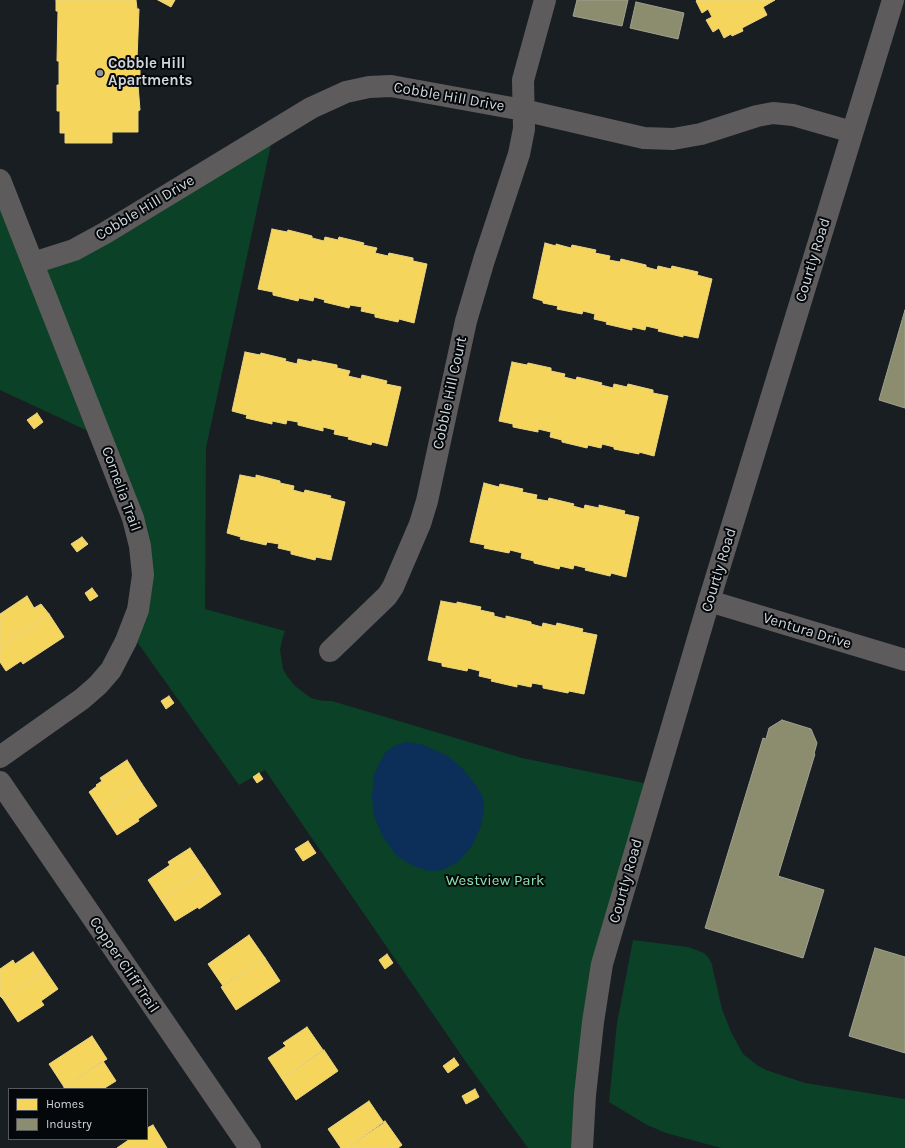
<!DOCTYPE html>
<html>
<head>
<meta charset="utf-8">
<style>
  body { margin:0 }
  #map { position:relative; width:905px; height:1148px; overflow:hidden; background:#191e22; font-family:Karla,sans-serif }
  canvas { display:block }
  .legend { position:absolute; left:8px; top:1088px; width:140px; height:52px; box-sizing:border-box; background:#05080b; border:1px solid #565a5e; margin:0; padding:5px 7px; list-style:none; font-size:12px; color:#d0d6db }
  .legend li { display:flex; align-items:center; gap:8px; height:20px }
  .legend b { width:20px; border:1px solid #565a5e }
</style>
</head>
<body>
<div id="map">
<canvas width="905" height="1148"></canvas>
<ul class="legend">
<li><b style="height:11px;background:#f6d55c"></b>Homes</li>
<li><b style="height:11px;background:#8c8c6e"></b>Industry</li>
</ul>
</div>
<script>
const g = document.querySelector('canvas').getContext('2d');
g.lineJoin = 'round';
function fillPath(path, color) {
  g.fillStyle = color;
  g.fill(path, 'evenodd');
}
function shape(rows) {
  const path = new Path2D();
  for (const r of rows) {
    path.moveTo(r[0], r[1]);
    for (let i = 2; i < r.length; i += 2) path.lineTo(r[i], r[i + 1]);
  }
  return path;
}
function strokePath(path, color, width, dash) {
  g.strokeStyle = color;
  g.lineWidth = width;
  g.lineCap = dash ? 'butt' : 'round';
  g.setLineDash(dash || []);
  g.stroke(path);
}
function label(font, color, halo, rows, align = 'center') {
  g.font = font + ' Karla,sans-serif';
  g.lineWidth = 4;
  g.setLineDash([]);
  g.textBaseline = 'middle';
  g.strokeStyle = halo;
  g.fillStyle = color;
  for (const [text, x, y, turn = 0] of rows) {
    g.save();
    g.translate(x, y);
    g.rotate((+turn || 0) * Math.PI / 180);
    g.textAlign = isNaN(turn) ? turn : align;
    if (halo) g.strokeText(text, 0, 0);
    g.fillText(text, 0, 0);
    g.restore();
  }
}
fillPath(shape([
  [274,130,206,448,205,609,285,631,282,640,280,650,283,669,287,676,295,686,311,698,323,701,332,701,522,758,654,785,619,904,582,1148,528,1148,468,1065,265,770,239,785,130,632,143,575,101,437,0,390,0,180,33,263],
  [633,940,688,947,704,953,709,958,712,965,722,1009,731,1032,743,1054,757,1065,766,1070,805,1083,905,1099,905,1148,721,1148,666,1133,647,1125,609,1102,617,1023]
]), '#0b4126');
fillPath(shape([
  [406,742,421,744,448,756,462,768,475,784,481,793,484,801,484,810,481,826,472,846,459,861,443,870,429,871,416,867,404,861,395,854,383,837,374,816,372,798,374,775,379,764,385,753,395,745]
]), '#0c2f59');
const homes = shape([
  [56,0,136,0,137,9,139,9,137,59,140,59,140,85,138,85,140,110,138,111,138,132,112,132,112,143,65,143,65,133,60,133,60,111,57,111,57,85,59,85,59,61,57,61,58,11,56,11,56,0],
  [158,0,175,0,171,7,158,0],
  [697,0,775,0,763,7,767,15,742,28,743,31,732,36,731,34,724,38,719,28,713,32,706,20,712,17,708,9,702,13,696,1,697,0],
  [272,229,287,232,288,230,312,236,312,238,324,241,325,237,338,240,339,237,364,243,363,245,377,248,375,253,388,256,389,253,413,258,413,261,427,264,414,323,399,319,398,322,375,317,375,314,361,311,362,307,350,305,349,308,324,302,325,300,314,297,313,301,299,298,298,301,273,295,273,292,258,289,272,229],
  [545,243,556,246,556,244,571,248,572,245,596,250,595,253,610,256,609,260,620,262,621,259,646,265,646,267,657,270,658,266,671,269,672,266,698,272,697,275,712,279,698,338,683,335,683,337,658,331,659,329,646,326,645,330,632,327,632,330,606,324,607,322,594,319,595,314,583,311,582,314,557,309,558,306,543,303,543,301,533,298,545,243],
  [245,352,260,355,261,353,286,359,285,361,297,364,298,359,312,362,312,360,337,365,337,368,350,371,348,376,361,379,362,375,387,381,386,384,401,387,387,446,372,442,371,445,348,439,349,437,334,434,335,430,323,427,323,431,298,425,298,422,287,420,286,424,272,421,272,424,246,418,247,415,232,411,245,352],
  [512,362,527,365,528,363,551,368,551,371,565,374,564,377,576,380,577,377,602,383,601,385,613,388,614,384,627,387,628,384,653,390,653,393,668,396,654,456,639,452,639,454,614,449,614,447,602,444,601,448,588,445,587,448,562,442,562,440,550,437,551,432,538,429,538,432,513,427,513,424,499,421,512,362],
  [37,413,43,422,34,429,27,420,37,413],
  [240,475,256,478,256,475,280,481,280,483,294,486,293,490,304,493,305,490,331,496,330,498,345,502,331,560,316,557,315,560,291,554,291,551,278,548,279,544,267,542,266,545,240,539,241,537,227,533,240,475],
  [484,483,499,487,500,484,523,489,522,492,537,495,536,499,548,501,549,498,574,504,573,506,584,509,585,505,599,508,599,505,625,511,624,514,639,517,626,577,611,573,610,576,585,570,586,568,574,565,573,569,560,566,559,569,534,563,534,561,521,558,522,553,510,550,509,553,484,548,485,545,470,542,484,483],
  [82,537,88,544,77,552,71,544,82,537],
  [92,588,98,596,90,601,85,593,92,588],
  [27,596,34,608,41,604,49,614,0,647,0,614,27,596],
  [441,601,457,604,457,602,481,607,480,610,494,613,494,616,506,619,506,616,531,622,531,624,542,627,543,623,556,626,557,623,583,629,582,632,597,635,584,694,569,691,568,693,543,688,543,685,532,683,531,687,517,684,517,687,491,681,492,679,479,676,480,671,468,668,467,671,442,666,442,663,428,660,441,601],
  [49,614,64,637,23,664,21,661,6,671,0,662,0,647,49,614],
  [169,696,174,703,166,709,161,701,169,696],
  [127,760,142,784,102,812,89,792,97,786,96,785,102,781,100,778,127,760],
  [259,773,263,779,257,783,253,777,259,773],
  [142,784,157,806,138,819,139,821,117,835,102,812,142,784],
  [308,841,316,853,303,861,295,849,308,841],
  [190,848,205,870,161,900,148,880,170,865,168,862,190,848],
  [205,870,221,894,199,909,198,907,175,921,161,900,205,870],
  [249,935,265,958,223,986,208,964,249,935],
  [33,952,45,970,3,999,0,996,0,969,13,960,15,964,33,952],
  [387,954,393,963,385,969,379,960,387,954],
  [265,958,280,981,236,1010,221,987,265,958],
  [45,970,58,989,41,1001,44,1005,18,1022,3,999,45,970],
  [307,1027,323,1050,282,1079,268,1058,286,1046,283,1043,307,1027],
  [92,1036,107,1059,64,1087,49,1064,92,1036],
  [324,1050,338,1071,296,1100,282,1079,324,1050],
  [454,1058,459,1065,448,1073,443,1066,454,1058],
  [103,1061,116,1081,103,1089,64,1089,64,1087,103,1061],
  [475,1089,479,1097,466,1104,462,1096,475,1089],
  [369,1101,384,1123,347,1148,341,1148,328,1129,369,1101],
  [385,1121,402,1145,398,1148,347,1148,385,1121],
  [153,1125,167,1148,117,1148,130,1139,147,1139,147,1128,153,1125]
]);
fillPath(homes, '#f6d55c');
strokePath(homes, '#ebd582', 1);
const industry = shape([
  [577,0,628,0,622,26,573,16,577,0],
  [636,2,684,13,678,39,630,28,636,2],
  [905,310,905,408,879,400,905,310],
  [782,720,811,729,817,743,814,754,815,754,778,876,824,890,803,958,705,928,763,738,766,739,769,728,782,720],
  [875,948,905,957,905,1053,849,1036,875,948]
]);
fillPath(industry, '#8c8c6e');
strokePath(industry, '#a0a28f', 1);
strokePath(shape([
  [0,180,133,518,140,546,143,575,138,610,126,641,111,670,98,685,82,699,0,757],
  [33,263,74,250,105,233,311,108,346,92,369,87,391,86,523,110,644,138,673,139,701,134,757,116,773,113,793,115,852,132],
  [709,601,905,660],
  [330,651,387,596,393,587,420,524,427,501,466,321,484,260,519,154,524,129,523,80,545,0],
  [0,782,250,1148]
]), '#5d5b5c', 22);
strokePath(shape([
  [582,1148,585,1095,593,1022,602,964,709,601,893,0]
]), '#5d5b5c', 22);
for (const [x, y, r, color] of [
  [100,73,4,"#90969a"]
]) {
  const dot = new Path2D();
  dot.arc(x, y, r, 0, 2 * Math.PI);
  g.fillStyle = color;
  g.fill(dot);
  strokePath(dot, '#05080b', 1.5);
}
label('bold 15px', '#d0d6db', '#05080b', [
  ["Cobble Hill",108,64],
  ["Apartments",108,81]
], 'left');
label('15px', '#d0d6db', '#05080b', [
  ["Cobble Hill Drive",449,97,10],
  ["Cobble Hill Drive",145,208,-31],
  ["Courtly Road",813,260,-73],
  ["Cobble Hill Court",450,393,-78],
  ["Cornelia Trail",121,489,70],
  ["Courtly Road",719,570,-73],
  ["Ventura Drive",807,631,17],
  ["Courtly Road",626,881,-74],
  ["Copper Cliff Trail",124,965,56]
]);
label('15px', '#87e4ab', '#05080b', [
  ["Westview Park",495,881]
]);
</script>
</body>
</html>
